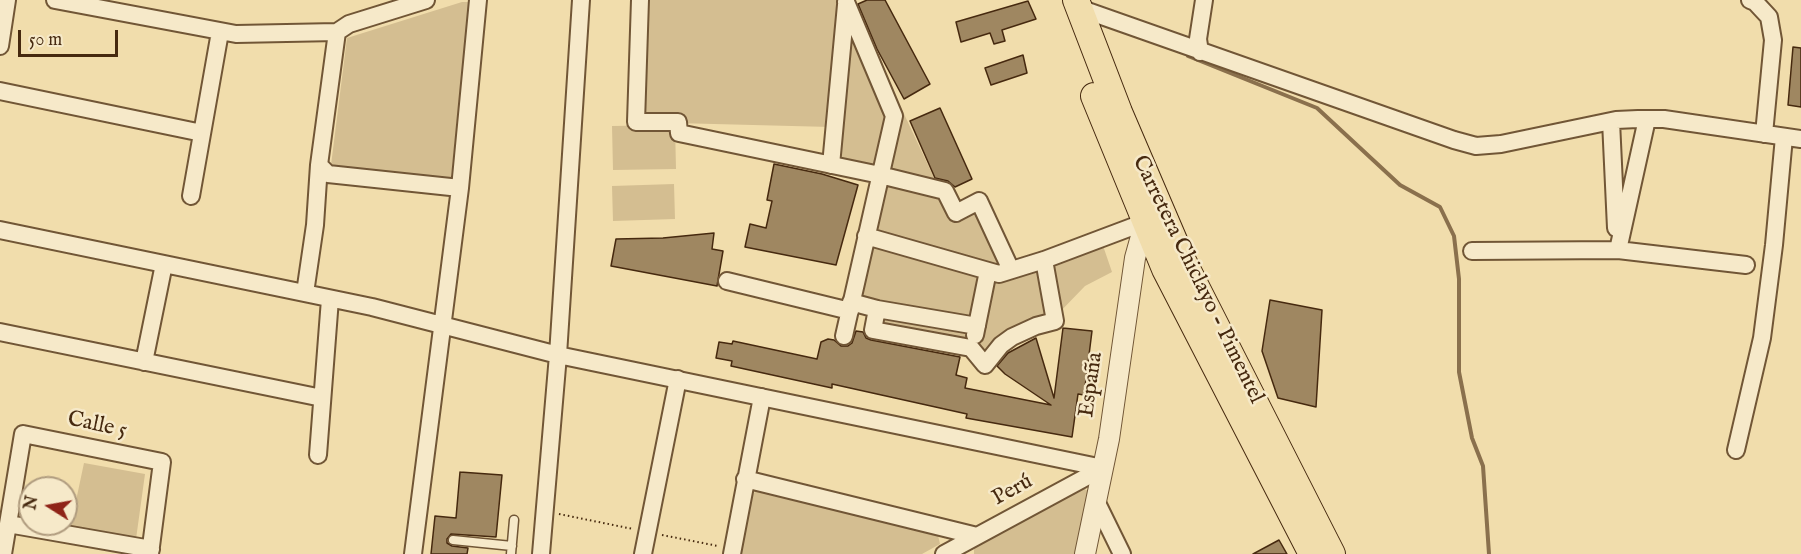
<!DOCTYPE html>
<html>
<head>
<meta charset="utf-8">
<style>
  body { margin:0 }
  #map { position:relative; width:1801px; height:554px; overflow:hidden; background:#f1ddac; font-family:"IM FELL English",serif }
  canvas { display:block }
  .north { position:absolute; left:18px; top:476px; width:60px; height:60px; box-sizing:border-box; background:#f6e9c9; border:2px solid #b09c7f; border-radius:50%; rotate:281deg; font-size:16px; font-weight:700; line-height:24px; text-align:center; color:#46290f }
  .north::after { content:''; display:block; margin:auto; width:21px; height:27px; background:#8f2418; clip-path:polygon(50% 0,100% 100%,50% 72%,0 100%) }
  .scale { position:absolute; left:18px; top:30px; width:100px; height:27px; box-sizing:border-box; border:3px solid #46290f; border-top:0; padding-left:8px; font-size:18px; line-height:21px; white-space:nowrap; color:#46290f; -webkit-text-stroke:4px #f6e9c9; paint-order:stroke }
</style>
</head>
<body>
<div id="map">
<canvas width="1801" height="554"></canvas>
<div class="north">N</div>
<div class="scale">50 m</div>
</div>
<script>
const g = document.querySelector('canvas').getContext('2d');
g.lineJoin = 'round';
function fillPath(path, color) {
  g.fillStyle = color;
  g.fill(path, 'evenodd');
}
function shape(rows) {
  const path = new Path2D();
  for (const r of rows) {
    path.moveTo(r[0], r[1]);
    for (let i = 2; i < r.length; i += 2) path.lineTo(r[i], r[i + 1]);
  }
  return path;
}
function strokePath(path, color, width, dash) {
  g.strokeStyle = color;
  g.lineWidth = width;
  g.lineCap = dash ? 'butt' : 'round';
  g.setLineDash(dash || []);
  g.stroke(path);
}
function label(font, color, halo, rows, align = 'center') {
  g.font = font + ' "IM FELL English",serif';
  g.lineWidth = 5;
  g.setLineDash([]);
  g.textBaseline = 'middle';
  g.strokeStyle = halo;
  g.fillStyle = color;
  for (const [text, x, y, turn = 0] of rows) {
    g.save();
    g.translate(x, y);
    g.rotate((+turn || 0) * Math.PI / 180);
    g.textAlign = isNaN(turn) ? turn : align;
    if (halo) g.strokeText(text, 0, 0);
    g.fillText(text, 0, 0);
    g.restore();
  }
}
fillPath(shape([
  [645,0,841,0,831,127,636,122],
  [462,2,469,2,451,179,331,165,347,38],
  [856,12,953,218,978,207,1004,261,986,267,968,354,872,339,879,303,857,298,886,173,835,162,848,20],
  [675,125,676,169,613,170,612,126],
  [674,184,675,219,613,221,612,186],
  [1099,234,1112,272,1085,286,1056,316,983,358,974,356,990,270],
  [84,463,145,474,136,539,70,529],
  [1083,488,1090,492,1079,554,974,554,974,544],
  [757,490,937,531,940,544,922,554,739,554,750,497]
]), '#d4be91');
strokePath(shape([
  [1189,51,1188,56,1317,108,1400,185,1440,207,1454,236,1459,279,1459,372,1472,438,1483,466,1489,554]
]), '#8a704d', 4);
const building = shape([
  [867,0,885,0,930,84,904,99,877,49,858,4,867,0],
  [1028,1,1036,19,1002,30,1005,41,994,44,990,33,961,42,956,22,1028,1],
  [1793,47,1801,48,1801,107,1788,105,1793,47],
  [1023,55,1027,73,991,85,985,68,1023,55],
  [940,108,972,179,955,187,948,181,935,178,910,121,940,108],
  [774,164,822,174,858,185,836,265,745,247,750,224,766,228,772,201,767,200,774,164],
  [714,233,712,249,723,251,717,286,611,266,616,239,663,238,714,233],
  [1270,300,1322,310,1316,407,1278,398,1262,351,1270,300],
  [1063,328,1092,331,1084,395,1078,394,1072,437,966,418,967,414,832,384,832,388,731,366,732,361,716,358,719,342,732,344,733,341,817,359,821,342,828,339,834,340,841,346,848,346,852,343,856,331,863,332,866,338,871,340,960,357,956,375,967,378,965,388,1051,405,1005,374,997,366,1008,353,1036,338,1054,398,1063,328],
  [460,472,502,475,496,537,451,534,447,539,447,543,452,546,468,548,467,554,431,554,435,516,456,518,460,472],
  [1279,540,1287,554,1253,554,1279,540]
]);
fillPath(building, '#9f8761');
strokePath(building, '#46290f', 1.5);
const service = shape([
  [453,540,512,546],
  [511,554,514,520]
]);
const minor = shape([
  [55,0,236,34,337,32,349,24,426,0],
  [640,0,636,122,678,122,679,133,880,175,945,191,956,213,979,201,1011,270],
  [1750,0,1755,2,1769,17,1773,40,1764,134],
  [1079,8,1454,140,1476,146,1501,144,1616,120,1638,119,1664,119,1801,139],
  [337,32,319,165,328,174,460,188],
  [0,46,7,0],
  [1200,52,1198,39,1204,0],
  [0,91,202,133],
  [1611,121,1616,228],
  [831,165,846,5],
  [191,196,220,32],
  [0,230,372,307,558,355,1103,468],
  [866,236,999,274,1044,260,1145,222],
  [1618,250,1647,119],
  [1472,251,1618,250,1746,265],
  [727,281,850,311],
  [305,293,315,225,319,165],
  [851,302,877,309,873,330,971,348,985,365,1001,345,1012,337,1036,326,1055,321,1044,260],
  [877,309,977,326],
  [0,332,322,398],
  [975,335,988,271],
  [844,336,894,116,846,2],
  [144,362,164,264],
  [1736,450,1762,338,1774,245,1784,137],
  [318,455,330,299],
  [745,479,977,536],
  [1096,501,1122,554],
  [8,524,151,549],
  [3,554,23,434,162,462,150,554],
  [413,554,460,188,478,0],
  [541,554,558,355,581,0],
  [643,554,678,379],
  [732,554,762,397],
  [944,554,1103,468]
]);
const tertiary = shape([
  [1085,554,1109,439,1135,258,1145,222]
]);
const primary = shape([
  [1076,0,1119,112,1182,259,1332,554],
  [1094,96,1165,269,1312,554]
]);
strokePath(service, '#715636', 11);
strokePath(minor, '#715636', 20);
strokePath(tertiary, '#715636', 22);
strokePath(primary, '#46290f', 28);
strokePath(shape([
  [559,514,633,529],
  [662,535,718,546]
]), '#46290f', 2, [1.5, 3]);
strokePath(service, '#f6e9c9', 8);
strokePath(minor, '#f6e9c9', 16);
strokePath(tertiary, '#f6e9c9', 20);
strokePath(primary, '#f1ddac', 26);
label('22px', '#46290f', '#f6e9c9', [
  ["Carretera Chiclayo - Pimentel",1197,280,64],
  ["España",1092,385,-82],
  ["Calle 5",97,426,12],
  ["Perú",1013,491,-29]
]);
</script>
</body>
</html>
